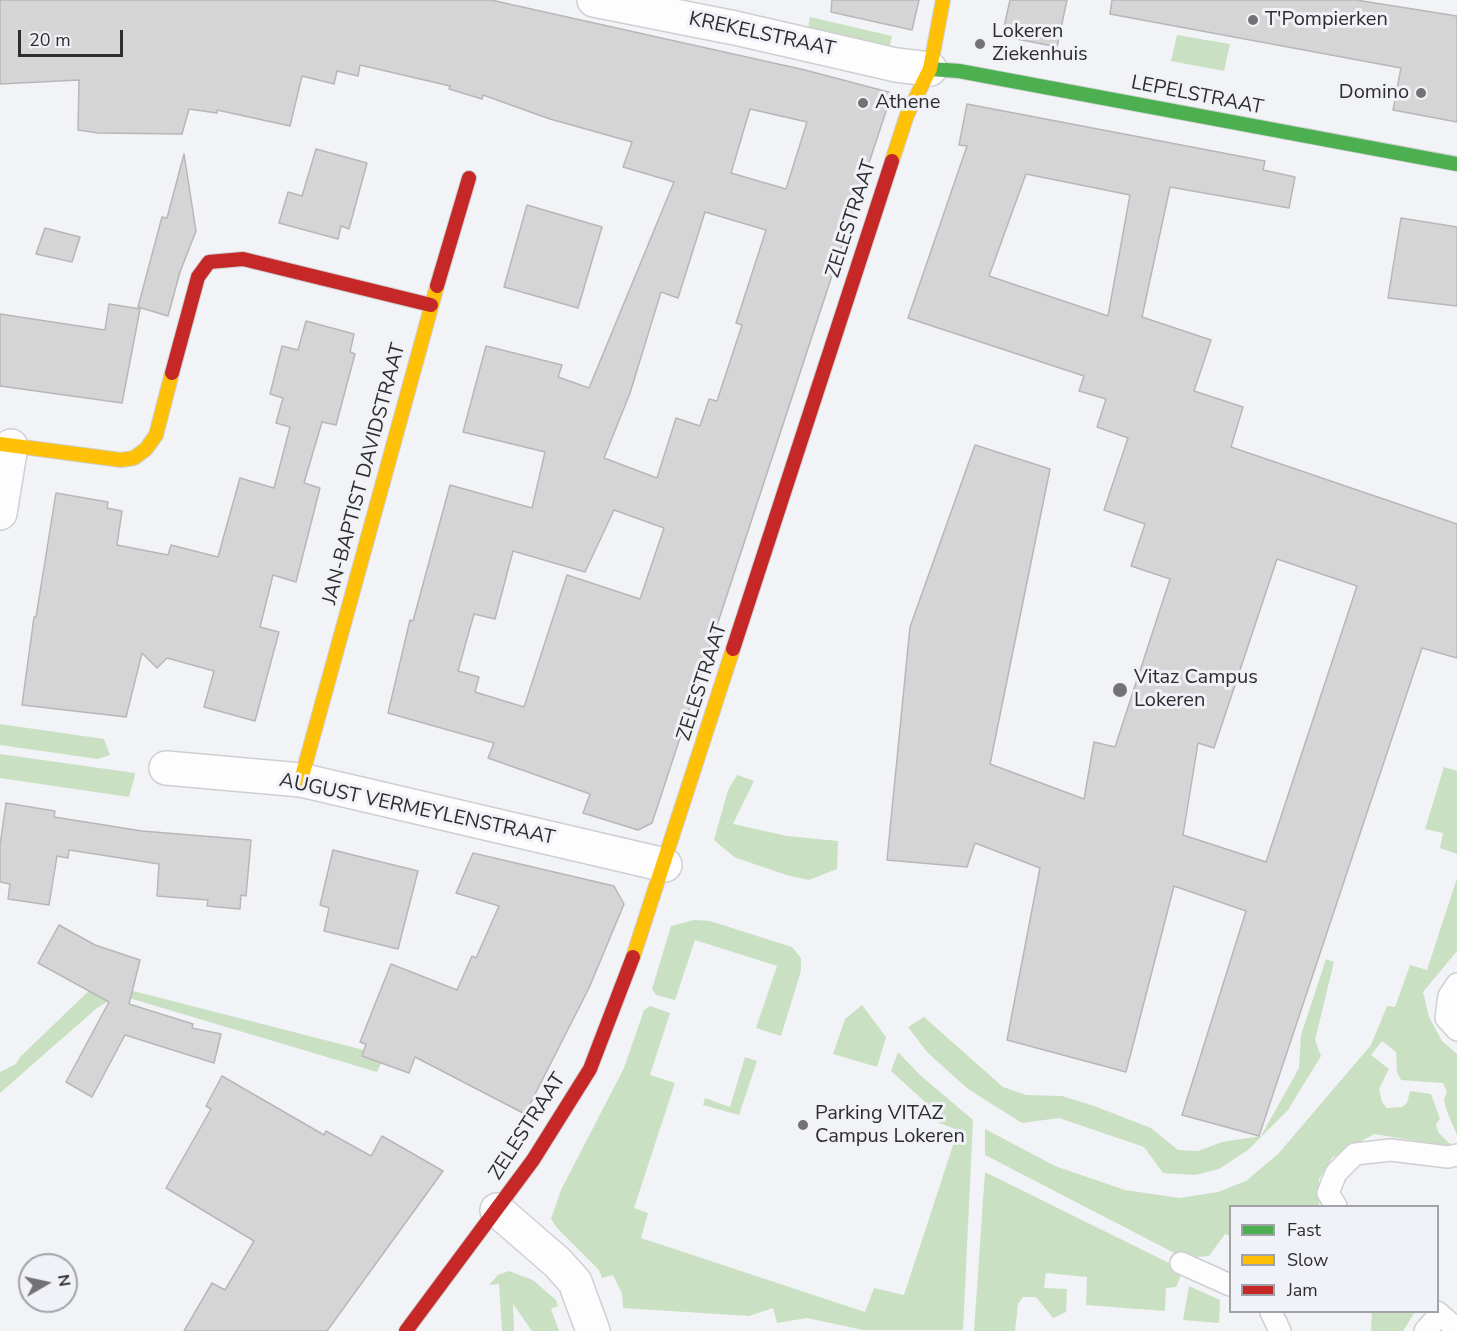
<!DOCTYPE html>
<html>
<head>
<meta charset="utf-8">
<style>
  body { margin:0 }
  #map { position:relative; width:1457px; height:1331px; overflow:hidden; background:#f2f3f6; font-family:"Nunito Sans",sans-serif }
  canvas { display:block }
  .legend { position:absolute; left:1229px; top:1205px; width:210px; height:108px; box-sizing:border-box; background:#f0f2f8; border:2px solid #a2a3a8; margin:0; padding:8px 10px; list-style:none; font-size:18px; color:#2d2d30 }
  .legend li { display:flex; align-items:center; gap:12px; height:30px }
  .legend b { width:30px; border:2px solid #a2a3a8 }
  .north { position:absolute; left:18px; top:1253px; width:60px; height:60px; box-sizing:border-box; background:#f0f2f8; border:2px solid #a2a3a8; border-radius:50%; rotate:81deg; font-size:16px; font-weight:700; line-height:24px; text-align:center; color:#2d2d30 }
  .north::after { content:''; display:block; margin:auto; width:21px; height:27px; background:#727275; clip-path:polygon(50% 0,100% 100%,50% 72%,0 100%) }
  .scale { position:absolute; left:18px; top:30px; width:105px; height:27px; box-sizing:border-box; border:3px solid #2d2d30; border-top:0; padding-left:8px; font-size:18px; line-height:21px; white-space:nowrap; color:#2d2d30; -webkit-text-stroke:4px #f0f2f8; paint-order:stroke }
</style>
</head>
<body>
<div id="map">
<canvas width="1457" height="1331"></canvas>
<ul class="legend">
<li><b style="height:8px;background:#4caf50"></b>Fast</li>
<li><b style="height:8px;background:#ffc107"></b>Slow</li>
<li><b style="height:8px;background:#c62828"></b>Jam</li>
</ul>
<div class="north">N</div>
<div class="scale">20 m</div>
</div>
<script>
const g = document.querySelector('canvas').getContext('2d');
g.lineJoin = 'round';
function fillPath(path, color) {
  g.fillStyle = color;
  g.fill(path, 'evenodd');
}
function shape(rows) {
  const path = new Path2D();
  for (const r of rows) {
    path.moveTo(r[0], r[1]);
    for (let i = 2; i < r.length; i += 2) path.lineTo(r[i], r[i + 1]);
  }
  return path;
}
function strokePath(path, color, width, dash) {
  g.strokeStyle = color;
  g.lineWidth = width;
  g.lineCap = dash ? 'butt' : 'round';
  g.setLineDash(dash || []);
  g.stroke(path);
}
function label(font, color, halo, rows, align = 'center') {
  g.font = font + ' "Nunito Sans",sans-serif';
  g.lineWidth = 6;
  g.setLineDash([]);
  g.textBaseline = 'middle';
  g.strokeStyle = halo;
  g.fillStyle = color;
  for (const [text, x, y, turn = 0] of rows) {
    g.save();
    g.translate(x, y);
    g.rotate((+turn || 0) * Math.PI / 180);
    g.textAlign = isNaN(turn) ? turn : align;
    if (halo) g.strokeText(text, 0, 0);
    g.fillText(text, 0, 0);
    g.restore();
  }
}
fillPath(shape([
  [810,17,892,36,889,48,808,28],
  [1177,35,1230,44,1224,71,1171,61],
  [0,724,104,739,110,755,98,759,0,745],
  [0,754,135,773,135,775,129,797,0,778],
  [1444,767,1457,771,1457,854,1440,848,1443,833,1425,829],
  [737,775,754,781,733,824,787,836,838,841,837,869,809,880,786,875,734,857,714,840,728,790],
  [1457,878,1457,951,1423,992,1429,1017,1442,1041,1457,1054,1457,1135,1446,1109,1444,1099,1447,1092,1443,1083,1401,1080,1397,1072,1396,1052,1382,1041,1371,1055,1389,1069,1379,1089,1382,1102,1387,1108,1402,1107,1407,1103,1410,1091,1431,1094,1440,1119,1436,1124,1438,1132,1453,1147,1374,1134,1332,1158,1319,1179,1319,1206,1230,1206,1230,1236,1225,1234,1209,1256,1184,1258,985,1155,985,1129,1055,1166,1125,1190,1180,1198,1218,1192,1246,1181,1278,1154,1371,1045,1387,1006,1395,1007,1410,965,1427,970],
  [694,920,710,921,792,947,801,958,801,971,781,1036,756,1028,777,966,752,958,695,940,675,1000,656,995,652,989,671,926],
  [1326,959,1334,962,1315,1040,1321,1056,1288,1110,1248,1150,1219,1169,1195,1175,1163,1173,1144,1147,1059,1118,1022,1123,968,1089,927,1052,908,1027,924,1017,1003,1087,1026,1095,1062,1096,1094,1106,1151,1128,1178,1150,1198,1151,1222,1142,1261,1136,1299,1068,1301,1035],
  [98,982,364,1050,363,1057,381,1063,377,1072,119,995,97,1008,0,1093,0,1072,16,1064,20,1057],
  [862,1005,886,1037,877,1067,833,1054,845,1019],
  [650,1006,670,1013,650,1075,675,1083,634,1208,648,1213,641,1238,865,1312,874,1288,904,1295,958,1130,934,1121,936,1112,891,1071,898,1052,920,1075,973,1120,963,1330,863,1330,807,1318,777,1323,773,1308,749,1316,623,1308,622,1294,613,1275,602,1278,599,1270,558,1229,551,1219,561,1190,624,1068,644,1010],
  [745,1057,757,1061,739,1115,703,1105,705,1098,730,1107],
  [985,1172,1183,1270,1176,1287,1166,1288,1165,1311,1086,1305,1087,1277,1046,1273,1044,1288,1067,1289,1066,1312,1053,1318,1036,1297,1023,1297,1018,1304,1015,1331,974,1331],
  [509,1271,533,1280,556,1300,558,1306,551,1309,559,1331,532,1331,513,1304,514,1331,502,1331,499,1284,489,1285,498,1275],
  [1189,1286,1220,1300,1219,1323,1183,1320],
  [1372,1312,1415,1312,1403,1331,1371,1331]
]), '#cae0c3');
const building = shape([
  [0,0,491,0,805,70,892,93,652,823,638,830,583,813,590,794,488,758,494,743,388,713,410,620,413,621,450,485,532,508,545,452,463,432,486,346,562,365,558,377,589,388,674,182,623,167,632,142,550,119,483,95,482,99,449,89,450,86,360,65,358,76,337,71,334,84,302,76,290,126,217,110,217,113,189,109,182,134,98,133,78,130,79,80,0,84,0,0],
  [750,109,807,122,786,189,731,173,750,109],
  [705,212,766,230,736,323,742,325,717,401,709,399,700,426,676,418,657,478,604,458,630,393,661,292,678,298,705,212],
  [614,510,664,528,640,599,567,575,524,707,475,692,479,677,458,671,474,614,495,619,513,551,585,572,614,510],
  [832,0,919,0,912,30,831,12,832,0],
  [1010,0,1067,0,1057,47,1002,36,1010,0],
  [1112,0,1356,0,1457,16,1457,122,1393,110,1401,68,1110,14,1112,0],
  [967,104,1265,161,1263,170,1295,177,1289,208,1170,187,1142,317,1211,340,1194,391,1243,407,1231,447,1457,524,1457,658,1422,648,1259,1136,1182,1115,1246,911,1174,886,1126,1072,1007,1040,1040,868,975,843,967,867,887,860,910,627,975,445,1050,469,990,764,1084,799,1094,742,1115,747,1170,579,1131,566,1145,524,1104,510,1128,438,1097,427,1106,399,1079,391,1084,376,908,318,967,146,959,145,967,104],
  [1026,174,1130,195,1108,316,989,276,1026,174],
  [1277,559,1357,586,1266,862,1183,835,1198,743,1214,748,1277,559],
  [316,149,367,163,349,229,341,226,338,239,279,223,288,192,302,196,316,149],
  [184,154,196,231,180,272,168,316,138,307,162,217,167,218,184,154],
  [527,205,602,227,578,308,504,287,527,205],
  [1401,218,1457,227,1457,306,1388,298,1401,218],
  [45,228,80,237,72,262,36,254,45,228],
  [109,304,140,309,122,403,0,386,0,314,105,330,109,304],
  [306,321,354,334,350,352,355,354,336,425,322,422,304,483,320,488,296,582,273,575,260,627,279,632,255,721,204,707,214,671,167,658,157,668,142,653,126,717,22,705,34,617,36,617,56,493,108,502,107,508,122,511,117,545,168,555,171,545,218,557,240,478,274,488,290,427,276,423,283,398,270,394,282,346,298,350,306,321],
  [6,803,55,811,54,817,142,831,251,840,246,896,241,895,240,909,207,906,208,900,157,896,159,864,69,850,68,858,57,856,49,905,8,899,10,884,0,882,0,845,6,803],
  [333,850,418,871,398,949,324,931,329,908,320,905,333,850],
  [473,853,614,886,624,904,589,988,525,1114,415,1057,409,1073,362,1056,366,1044,360,1042,391,964,457,990,472,956,476,958,499,906,456,893,473,853],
  [59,925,95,945,140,960,129,1004,193,1024,192,1028,221,1034,214,1063,125,1035,92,1097,66,1082,109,1002,38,963,59,925],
  [222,1076,324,1135,326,1131,371,1156,382,1136,443,1171,327,1331,184,1331,212,1283,225,1290,254,1241,166,1188,211,1109,206,1106,222,1076]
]);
fillPath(building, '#d6d5d6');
strokePath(building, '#b8b7b8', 1.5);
const lane = shape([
  [1457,984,1449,996,1446,1018,1457,1030],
  [1336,1206,1328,1193,1336,1173,1355,1154,1391,1150,1448,1157,1457,1155],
  [1181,1263,1230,1285],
  [1271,1312,1280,1331],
  [1437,1312,1457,1329],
  [1425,1331,1440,1314]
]);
const street = shape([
  [594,0,735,28,896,65,930,69],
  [0,513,11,446],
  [166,768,301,780,665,865],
  [497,1210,558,1263,575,1282,593,1331]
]);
const fast = shape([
  [930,69,959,71,1457,164]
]);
const slow = shape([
  [892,161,907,115,930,69,943,0],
  [0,444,121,460,134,458,146,449,156,435,172,373],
  [301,780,437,286],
  [633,957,733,649]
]);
const jam = shape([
  [437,286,469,178],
  [172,373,198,277,209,262,243,259,431,305],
  [733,649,892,161],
  [406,1331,533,1160,590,1069,633,957]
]);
strokePath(lane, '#cecfd2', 24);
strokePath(street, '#cecfd2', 36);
strokePath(fast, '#cecfd2', 16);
strokePath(slow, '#cecfd2', 16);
strokePath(jam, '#cecfd2', 16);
strokePath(lane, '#fdfdfe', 21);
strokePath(street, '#fdfdfe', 33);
strokePath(fast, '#4caf50', 14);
strokePath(slow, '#ffc107', 14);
strokePath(jam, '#c62828', 14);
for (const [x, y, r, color] of [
  [1253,20,6,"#727275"],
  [980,44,6,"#727275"],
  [1421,93,6,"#727275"],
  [863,103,6,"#727275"],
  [1120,690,8,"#727275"],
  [803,1125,6,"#727275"]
]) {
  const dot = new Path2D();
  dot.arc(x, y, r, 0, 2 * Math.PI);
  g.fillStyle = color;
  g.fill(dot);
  strokePath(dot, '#f0f2f8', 2);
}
label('20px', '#2d2d30', '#f0f2f8', [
  ["T'Pompierken",1265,20],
  ["Lokeren",992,32],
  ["Ziekenhuis",992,55],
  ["Domino",1409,93,"right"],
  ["Athene",875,103],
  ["Vitaz Campus",1134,678],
  ["Lokeren",1134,701],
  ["Parking VITAZ",815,1114],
  ["Campus Lokeren",815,1137]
], 'left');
label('20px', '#2d2d30', '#f0f2f8', [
  ["KREKELSTRAAT",762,35,12],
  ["LEPELSTRAAT",1197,96,11],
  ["ZELESTRAAT",852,219,-72],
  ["JAN-BAPTIST DAVIDSTRAAT",365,474,-75],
  ["ZELESTRAAT",703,682,-72],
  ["AUGUST VERMEYLENSTRAAT",417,810,12],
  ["ZELESTRAAT",528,1127,-57]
]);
</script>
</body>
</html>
